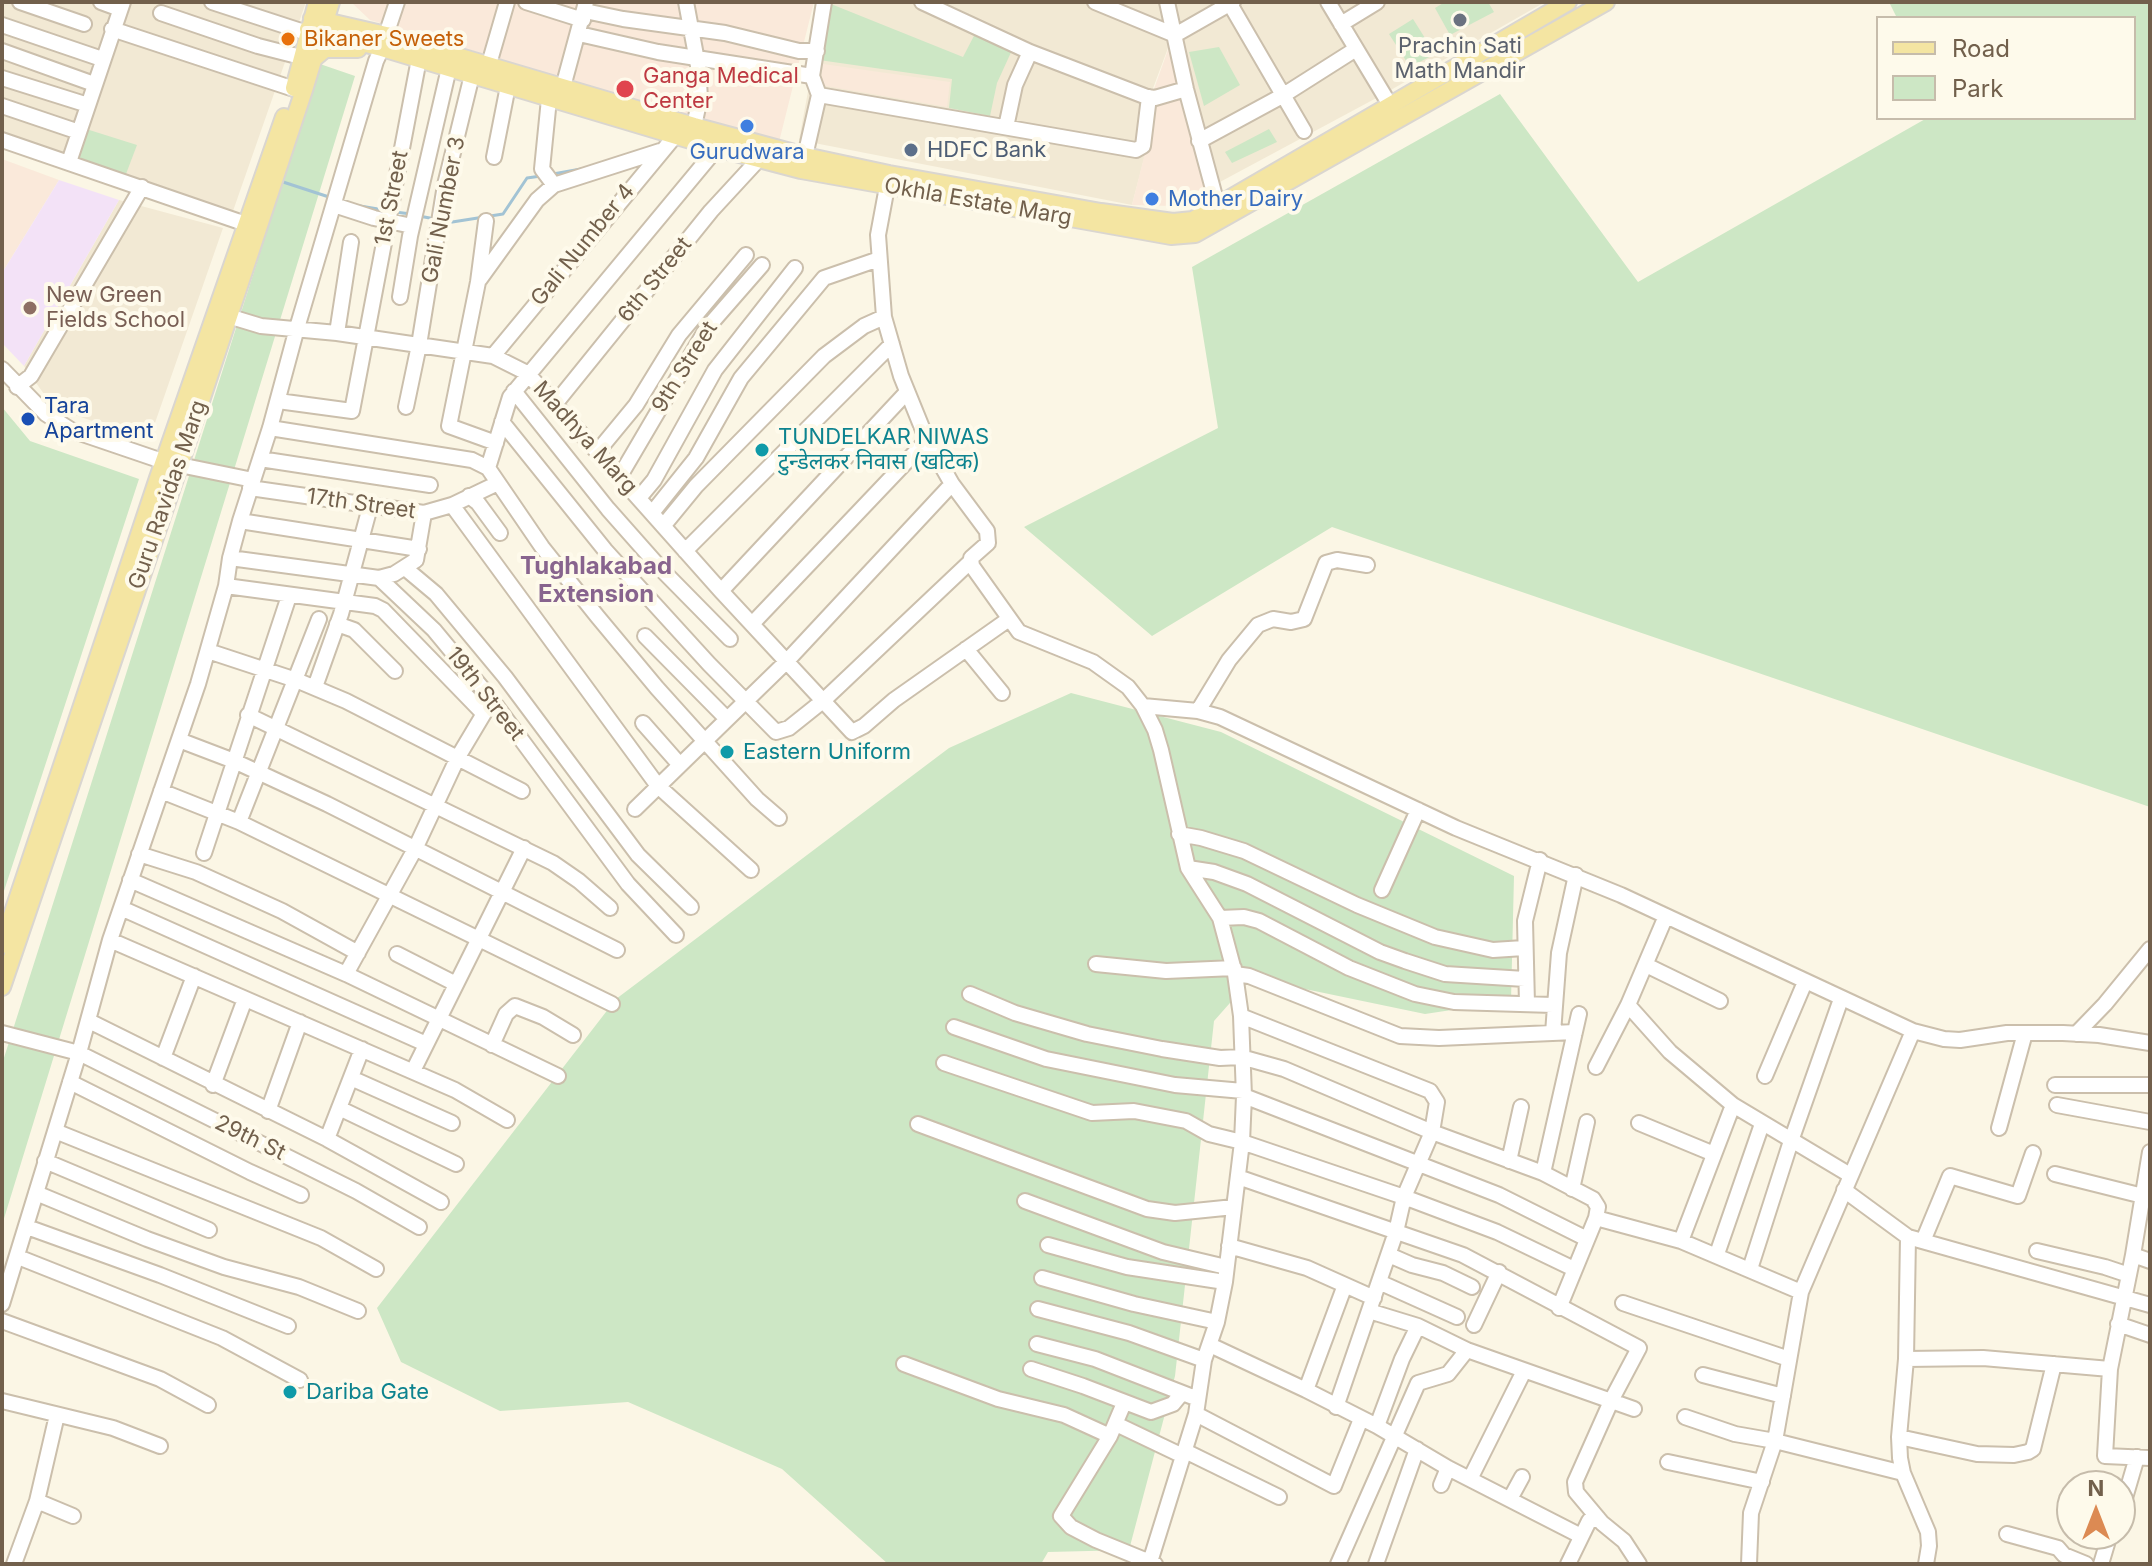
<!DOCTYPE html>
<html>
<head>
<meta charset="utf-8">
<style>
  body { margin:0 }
  #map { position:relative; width:2152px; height:1566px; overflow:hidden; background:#fbf6e5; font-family:Inter,sans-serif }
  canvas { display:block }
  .frame { position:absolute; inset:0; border:4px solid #72604c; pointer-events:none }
  .legend { position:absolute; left:1876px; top:16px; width:260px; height:104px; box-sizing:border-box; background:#fefaeb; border:2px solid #c6bcab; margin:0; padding:10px 14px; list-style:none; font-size:24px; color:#72604c }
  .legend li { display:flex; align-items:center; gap:16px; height:40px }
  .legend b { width:40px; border:2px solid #c6bcab }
  .north { position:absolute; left:2056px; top:1470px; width:80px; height:80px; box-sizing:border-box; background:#fefaeb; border:2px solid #c6bcab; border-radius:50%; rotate:0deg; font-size:22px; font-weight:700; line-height:32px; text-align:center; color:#72604c }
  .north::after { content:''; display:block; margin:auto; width:28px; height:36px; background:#dc8a53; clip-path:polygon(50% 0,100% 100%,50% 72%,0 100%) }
</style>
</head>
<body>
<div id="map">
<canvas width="2152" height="1566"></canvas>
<div class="frame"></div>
<ul class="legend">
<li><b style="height:10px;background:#f4e5a2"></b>Road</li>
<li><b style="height:22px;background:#cde7c5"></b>Park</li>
</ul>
<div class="north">N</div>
</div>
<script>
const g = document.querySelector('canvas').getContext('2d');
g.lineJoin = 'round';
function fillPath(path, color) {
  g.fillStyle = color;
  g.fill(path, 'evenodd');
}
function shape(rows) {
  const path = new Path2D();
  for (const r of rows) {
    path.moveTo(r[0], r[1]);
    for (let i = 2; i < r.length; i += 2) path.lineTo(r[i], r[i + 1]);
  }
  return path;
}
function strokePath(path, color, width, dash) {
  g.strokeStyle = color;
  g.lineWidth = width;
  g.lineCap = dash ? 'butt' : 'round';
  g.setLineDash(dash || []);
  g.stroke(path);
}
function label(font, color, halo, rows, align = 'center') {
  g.font = font + ' Inter,"Noto Sans Devanagari",sans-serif';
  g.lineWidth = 8;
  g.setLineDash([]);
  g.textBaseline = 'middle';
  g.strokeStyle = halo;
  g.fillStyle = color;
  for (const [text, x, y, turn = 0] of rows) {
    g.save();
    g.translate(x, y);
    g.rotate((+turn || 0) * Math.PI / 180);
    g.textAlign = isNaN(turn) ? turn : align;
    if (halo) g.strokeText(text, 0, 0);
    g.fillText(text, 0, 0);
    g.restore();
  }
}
fillPath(shape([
  [2,2,306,2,233,211,2,132],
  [830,2,1545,2,1382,95,1205,190,1168,48,1149,99,1145,155,1132,205,799,140,822,16],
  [119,200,223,228,149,440,54,408,24,366]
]), '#f2e9d4');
fillPath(shape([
  [351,2,814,2,778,146,664,108,370,20],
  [1169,47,1205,190,1173,206,1132,205,1144,157,1150,100],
  [823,64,950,82,947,107,820,85],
  [2,159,59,180,2,273]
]), '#fae9da');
fillPath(shape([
  [59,180,119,200,24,366,2,343,2,273]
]), '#f3e2f7');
fillPath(shape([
  [1445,2,1488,2,1494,12,1450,35,1435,8],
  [1889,2,2150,2,2150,807,1332,527,1152,636,1024,527,1218,428,1192,267,1500,94,1638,282,1927,118,2134,118,2134,18,1897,18],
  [831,4,963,57,976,32,1013,48,997,83,990,116,949,108,952,79,819,60],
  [1413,19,1435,54,1410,67,1389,34],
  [1219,47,1240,85,1204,106,1189,52],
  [320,64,355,76,2,1225,2,1064],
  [83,128,137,145,126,174,74,156],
  [1269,129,1277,142,1232,163,1225,152],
  [2,407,30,441,139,479,2,897],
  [1071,693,1221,732,1514,876,1511,1001,1425,1014,1252,978,1214,1021,1175,1376,1129,1550,1048,1552,1041,1564,888,1564,782,1469,628,1402,500,1411,401,1362,377,1308,616,999,949,748]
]), '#cde7c5');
strokePath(shape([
  [553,174,581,169],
  [280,181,329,197],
  [360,206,384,210],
  [395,212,411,214],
  [419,216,435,219],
  [446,223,503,214,527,178,541,176]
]), '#a2c3d4', 3);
const minor = shape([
  [20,2,84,24],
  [101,2,120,9],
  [212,2,307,33],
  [526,2,583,20],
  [686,2,698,66,700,98,694,126],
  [922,2,1030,52,1147,97,1155,98,1186,89],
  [1095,2,1175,35,1233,2],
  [1167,2,1186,89,1220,215],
  [1328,2,1390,105],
  [1230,4,1304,131],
  [585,11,623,19,725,33,799,51,817,51],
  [161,13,258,46,301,57],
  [1341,24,1377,2],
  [2,25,102,59],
  [112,29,294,89],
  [579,34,658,52,812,76],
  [386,35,397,2],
  [2,51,94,84],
  [489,64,507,2],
  [2,78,88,105],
  [563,87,586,2],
  [819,95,1136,150,1143,146,1149,97],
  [549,99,542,169,554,185],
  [2,106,79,132],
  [1006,127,1015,85,1030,52],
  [2,140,246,224],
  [1199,141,1282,96,1356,49],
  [805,156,819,95,812,76,824,2],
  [494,157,508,86],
  [69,162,123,2],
  [889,176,878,235,884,317,901,376,927,440,952,484,987,531,988,543,971,558,972,566,1019,632,1093,662,1128,687,1143,706,1155,730,1161,750,1188,868,1220,918,1235,974,1241,1016,1244,1096,1242,1142,1225,1282,1217,1322,1204,1360,1196,1414,1150,1562,1155,1564],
  [334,205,374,218,412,226],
  [486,221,478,282,449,426,496,443],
  [480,279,537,200,554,185,660,151],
  [400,297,410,236,449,68],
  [228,316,261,326,337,333,493,356,527,373,721,591,852,732,864,726,894,700,1009,619],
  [337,333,351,242],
  [493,356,675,136],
  [2,369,46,414,71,430,165,462,253,480],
  [17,387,31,376,142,187],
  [514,391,608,509,662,570,730,639],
  [278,401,352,411,419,59],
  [555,404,711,211,759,159],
  [406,407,419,345,445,185,472,75],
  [502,422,605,550,709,664,776,732,789,728,824,700,971,561],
  [270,428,472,460,488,468,542,547,597,616,657,688,757,799,779,818],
  [598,451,636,405,679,335,746,255],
  [260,459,430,485],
  [488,468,510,397,717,148],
  [620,476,707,328,762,265],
  [250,488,424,513,452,505,498,483],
  [469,496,478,503,500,533],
  [639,498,654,480,715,370,795,268],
  [452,505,658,786,751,870],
  [652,513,696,458,741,378,824,278,879,259],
  [240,521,419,549],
  [664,525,696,486,824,356,864,326,884,317],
  [685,551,892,344],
  [230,558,379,578,434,630,492,700,628,884,676,935],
  [405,568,436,594,505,677,638,855,691,907],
  [379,578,394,574,416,560,424,513],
  [226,586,375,606,383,610,483,713],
  [721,591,907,392],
  [337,624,354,630,395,671],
  [752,624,927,440],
  [645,636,727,719],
  [966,649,1002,693],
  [208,651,296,680,346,701,522,791],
  [315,687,341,614,370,507],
  [1143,706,1198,711,1220,717,1456,828,1621,895,1913,1031,1944,1039,1960,1040,2007,1033,2063,1033,2099,1035,2150,1043],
  [1198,711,1229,660,1258,625,1273,619,1291,622,1304,619,1326,563,1337,560,1367,565],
  [248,715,553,863,579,881,610,908],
  [643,723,680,765],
  [179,740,234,761,327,804,617,950],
  [161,791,239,822,612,1004],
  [635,809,786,662,952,484],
  [239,822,319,619],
  [1179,834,1201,838,1244,851,1357,905,1435,937,1493,950,1524,948],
  [204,853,289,596],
  [139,854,196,872,282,911,358,953],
  [1188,868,1214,872,1247,884,1380,952,1405,961,1445,974,1525,979],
  [130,880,346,974,558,1076],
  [1382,890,1418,810],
  [121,908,426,1044],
  [1220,918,1244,917,1259,921,1349,968,1415,994,1454,1002,1553,1005],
  [110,940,455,1090,507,1120],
  [397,954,456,984],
  [1096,964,1166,971,1234,968],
  [1646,965,1720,1001],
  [346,974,415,849,458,757,492,700],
  [1235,974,1249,976,1400,1036,1439,1038,1575,1032],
  [970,994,1015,1013,1087,1034,1162,1049,1220,1058,1241,1057,1284,1069,1432,1132,1543,1173,1593,1199,1598,1207,1596,1218,1559,1308],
  [1527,1004,1525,921,1540,860],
  [1628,1005,1670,1052,1733,1105,1850,1175],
  [1241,1016,1430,1091,1437,1102,1432,1132,1404,1197,1396,1232,1336,1407],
  [89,1021,327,1139,441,1202],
  [954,1027,1046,1059,1175,1085,1243,1091],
  [2,1033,79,1053,356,1191,419,1227],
  [1553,1033,1559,953,1576,875],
  [2076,1034,2105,1004,2150,949],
  [492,1045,506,1014,515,1006,543,1017,573,1035],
  [163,1058,194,976],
  [944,1063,1092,1113,1134,1111,1186,1121,1209,1134,1242,1142,1404,1197,1497,1232,1574,1269],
  [1596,1067,1628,1005,1666,916],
  [413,1071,524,848],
  [1765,1076,1805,982],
  [351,1078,452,1123],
  [70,1082,250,1172,301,1195],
  [213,1085,245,999],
  [2055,1085,2150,1085],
  [1244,1096,1499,1195,1587,1239],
  [2057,1105,2150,1122],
  [339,1108,456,1164],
  [268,1111,300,1022],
  [1639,1123,1714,1154],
  [918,1124,1147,1209,1175,1213,1234,1207],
  [1999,1128,2025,1033],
  [55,1131,321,1238,376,1269],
  [327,1139,362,1049],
  [2150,1152,2133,1255,2110,1369,2105,1456,2150,1458],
  [45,1161,209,1230],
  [1509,1161,1521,1107],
  [1543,1173,1579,1014],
  [2055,1174,2143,1196],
  [1238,1177,1463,1255,1639,1348,1612,1399,1575,1482,1576,1492,1602,1523,1624,1541,1639,1564],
  [1572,1189,1587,1122],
  [1844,1190,1908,1237,2150,1305],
  [36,1193,147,1239,224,1267,299,1287,358,1311],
  [1025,1201,1163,1252,1226,1267],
  [1596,1218,1681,1241,1801,1292],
  [27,1227,160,1275,288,1326],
  [1908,1237,1906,1359,1899,1437,1900,1458,1903,1473,1928,1532,1929,1546,1926,1564],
  [1681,1241,1733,1105],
  [1923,1241,1950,1176,2018,1196,2033,1153],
  [1048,1245,1127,1267,1225,1282],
  [1229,1246,1307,1268,1374,1298],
  [2037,1251,2105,1267,2129,1275],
  [1717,1254,1762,1124],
  [1389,1255,1412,1265,1443,1273,1472,1287],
  [2133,1255,2150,1261],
  [18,1257,222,1338,300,1380],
  [1750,1269,1791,1141,1841,999],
  [1042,1278,1134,1304,1217,1322],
  [1379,1282,1457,1317],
  [1623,1303,1789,1359],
  [2,1304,79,1053,110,940,198,684,226,586,230,558,240,521,270,428,297,328,376,61,382,48],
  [1038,1309,1129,1333,1204,1360],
  [1369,1311,1418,1326,1467,1350,1634,1409],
  [2,1321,160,1379,208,1405],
  [2118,1324,2150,1335],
  [1474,1325,1499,1272],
  [1037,1344,1095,1359,1198,1399],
  [1210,1345,1306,1390,1377,1426,1448,1468,1581,1536],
  [1906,1359,1983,1358,2110,1369],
  [904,1364,998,1399,1064,1415,1110,1436],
  [1031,1369,1083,1386,1151,1412,1173,1404,1182,1393],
  [1703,1375,1783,1396],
  [1306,1390,1345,1285],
  [2,1401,113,1428,160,1446],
  [1124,1403,1110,1436,1061,1516,1071,1527,1096,1540,1150,1562],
  [1196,1414,1334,1486,1361,1419],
  [1685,1417,1735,1434,1775,1441,1903,1473],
  [1116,1424,1183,1456],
  [1377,1426,1402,1359,1418,1326],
  [1899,1437,1977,1454,2014,1455,2028,1452,2033,1449,2054,1364],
  [1185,1451,1279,1497],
  [1668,1462,1762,1482],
  [1470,1479,1524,1371],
  [1441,1485,1448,1468],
  [1510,1499,1522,1477],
  [37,1501,73,1516],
  [2120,1515,2137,1457],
  [2007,1534,2058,1548,2064,1555,2086,1564],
  [14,1564,37,1501,57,1415],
  [1338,1564,1418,1383,1448,1374,1467,1350],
  [1376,1564,1417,1449],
  [1568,1564,1589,1521,1598,1518],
  [1749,1564,1751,1513,1775,1441,1801,1292,1913,1031],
  [2101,1564,2110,1534]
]);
const major = shape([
  [312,18,386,35,694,126,805,156,889,174,1101,212,1173,222,1193,220,1568,2],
  [308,29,382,48,717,148,801,170,1171,236,1195,234,1606,2],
  [313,59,325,49,358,49],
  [294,88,317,2],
  [2,945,158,478,284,117],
  [2,987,185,449,304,90,331,2]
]);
strokePath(minor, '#cbbfac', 18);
strokePath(major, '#dad6d0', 20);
strokePath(minor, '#fff', 14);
strokePath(major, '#f4e5a2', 16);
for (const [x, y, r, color] of [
  [1460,20,8,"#6b7280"],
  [288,39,8,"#e8710a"],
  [625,89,10,"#e0444e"],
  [747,126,8,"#3f7fe0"],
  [911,150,8,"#5c6f8a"],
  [1152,199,8,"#3f7fe0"],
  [30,308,8,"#8d6e63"],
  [28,419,8,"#1a4fb4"],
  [762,450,8,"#0f9aa8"],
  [727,752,8,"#0f9aa8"],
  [290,1392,8,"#0f9aa8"]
]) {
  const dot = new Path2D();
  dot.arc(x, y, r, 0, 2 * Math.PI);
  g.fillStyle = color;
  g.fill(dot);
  strokePath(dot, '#fefaeb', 3);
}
label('22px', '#c56008', '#fefaeb', [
  ["Bikaner Sweets",304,39]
], 'left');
label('22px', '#5b616d', '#fefaeb', [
  ["Prachin Sati",1460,46],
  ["Math Mandir",1460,71]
]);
label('22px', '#be3a42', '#fefaeb', [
  ["Ganga Medical",643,76],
  ["Center",643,101]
], 'left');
label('22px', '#4e5e75', '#fefaeb', [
  ["HDFC Bank",927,150]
], 'left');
label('22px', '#366cbe', '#fefaeb', [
  ["Gurudwara",747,152],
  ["Mother Dairy",1168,199,"left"]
]);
label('22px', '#72604c', '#fefaeb', [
  ["1st Street",392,198,-79],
  ["Okhla Estate Marg",978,202,10],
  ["Gali Number 3",444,210,-79],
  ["Gali Number 4",583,245,-51],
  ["6th Street",655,280,-51],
  ["9th Street",685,367,-58],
  ["Madhya Marg",585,438,48],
  ["Guru Ravidas Marg",168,495,-71],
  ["17th Street",361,504,8],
  ["19th Street",485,694,52],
  ["29th St",250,1138,26]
]);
label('22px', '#785e54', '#fefaeb', [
  ["New Green",46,295],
  ["Fields School",46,320]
], 'left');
label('22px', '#164399', '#fefaeb', [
  ["Tara",44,406],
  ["Apartment",44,431]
], 'left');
label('22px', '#0d838f', '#fefaeb', [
  ["TUNDELKAR NIWAS",778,437],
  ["टुन्डेलकर निवास (खटिक)",778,462],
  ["Eastern Uniform",743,752],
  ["Dariba Gate",306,1392]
], 'left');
label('bold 24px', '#88648e', '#fefaeb', [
  ["Tughlakabad",596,567],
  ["Extension",596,595]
]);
</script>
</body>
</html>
